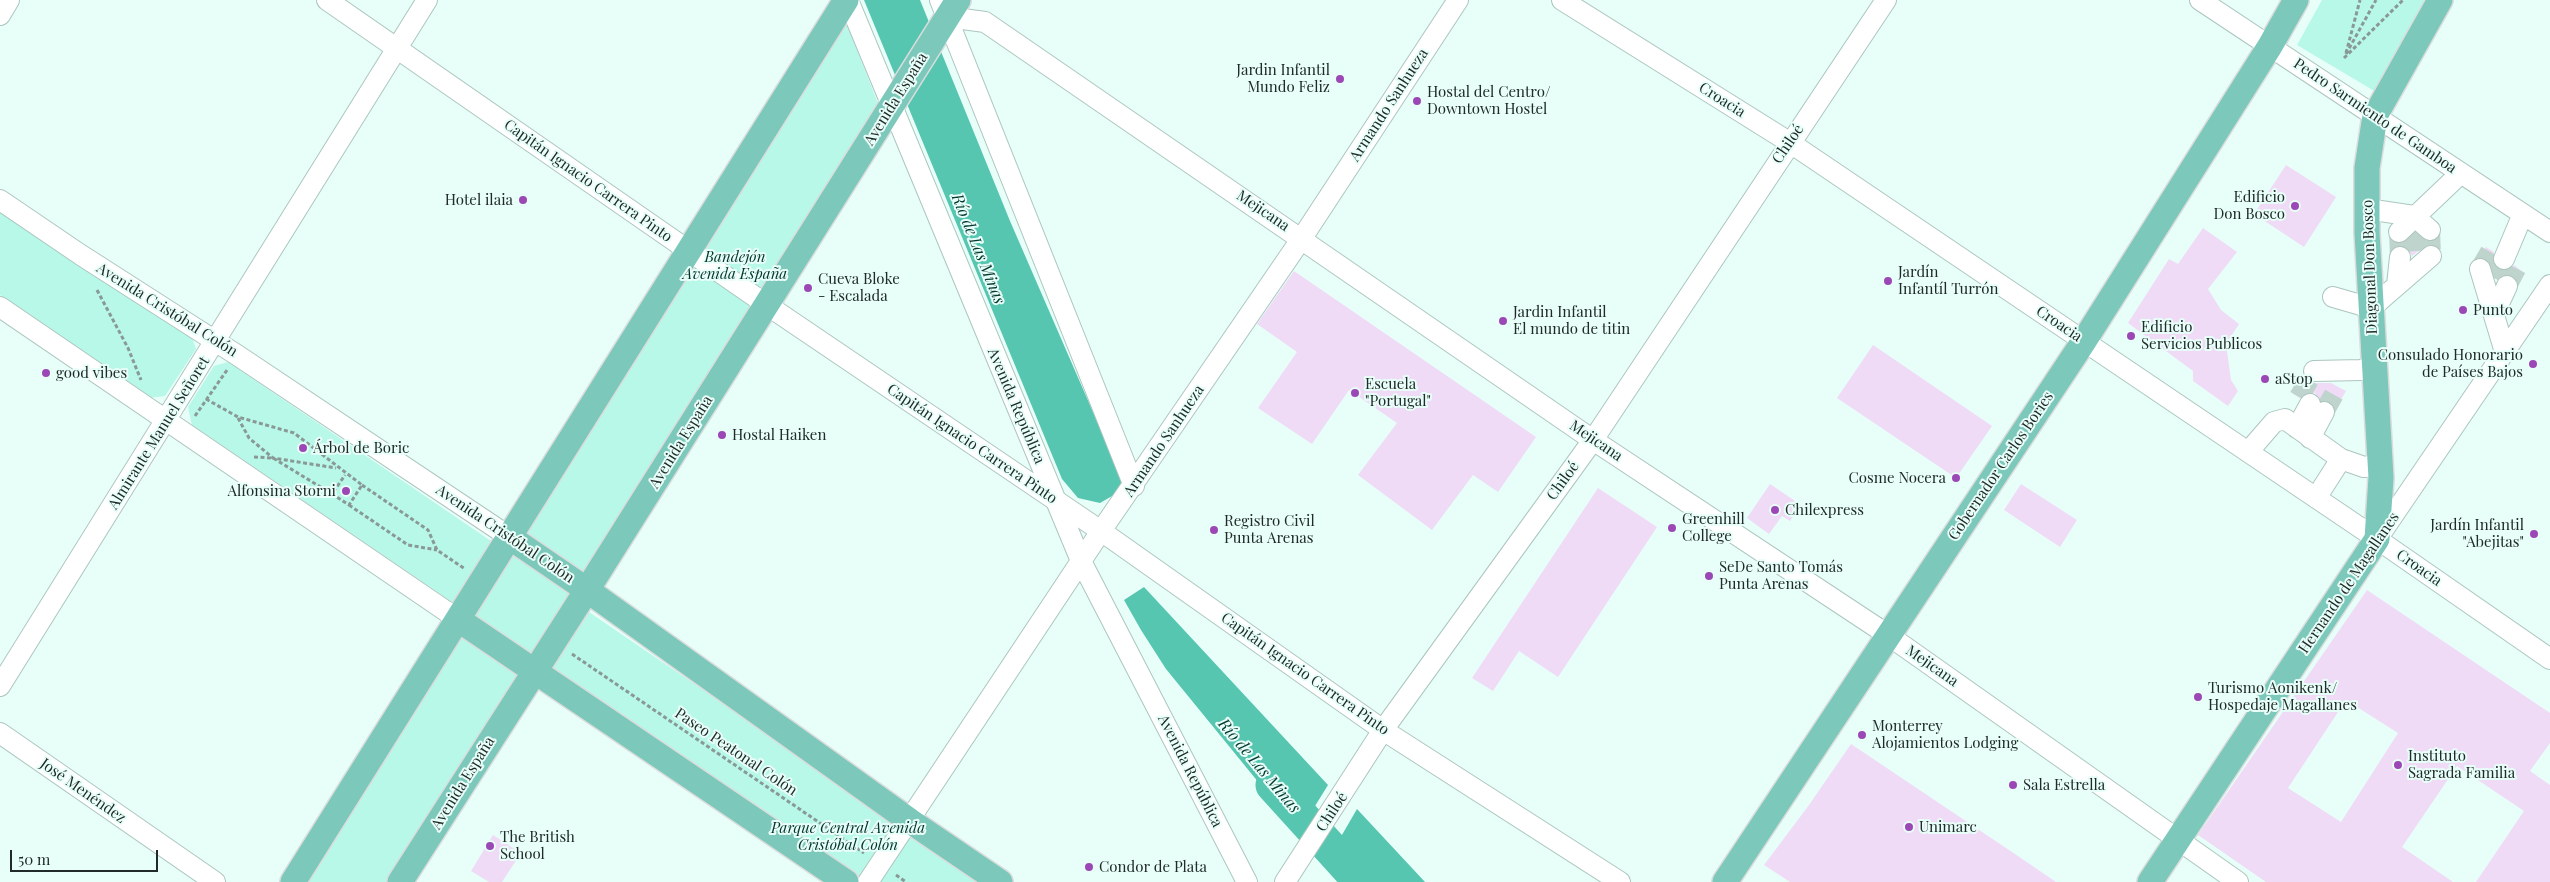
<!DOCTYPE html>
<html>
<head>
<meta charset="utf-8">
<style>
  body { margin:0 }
  #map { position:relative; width:2550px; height:882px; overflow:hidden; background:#e8fef8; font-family:"Playfair Display",serif }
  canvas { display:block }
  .scale { position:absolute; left:10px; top:850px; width:148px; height:22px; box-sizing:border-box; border:2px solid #202a28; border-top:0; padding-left:6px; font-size:15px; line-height:18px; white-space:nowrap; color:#202a28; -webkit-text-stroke:4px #e8fef8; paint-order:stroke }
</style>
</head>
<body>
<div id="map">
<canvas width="2550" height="882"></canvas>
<div class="scale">50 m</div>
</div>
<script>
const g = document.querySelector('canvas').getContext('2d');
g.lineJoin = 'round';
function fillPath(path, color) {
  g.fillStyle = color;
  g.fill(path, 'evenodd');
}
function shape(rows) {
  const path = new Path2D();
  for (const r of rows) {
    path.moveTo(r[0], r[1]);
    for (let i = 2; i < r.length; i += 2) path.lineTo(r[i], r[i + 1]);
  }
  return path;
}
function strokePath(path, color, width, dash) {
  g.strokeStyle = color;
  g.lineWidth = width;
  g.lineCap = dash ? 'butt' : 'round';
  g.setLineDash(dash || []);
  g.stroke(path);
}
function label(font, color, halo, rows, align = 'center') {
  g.font = font + ' "Playfair Display",serif';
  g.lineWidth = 4;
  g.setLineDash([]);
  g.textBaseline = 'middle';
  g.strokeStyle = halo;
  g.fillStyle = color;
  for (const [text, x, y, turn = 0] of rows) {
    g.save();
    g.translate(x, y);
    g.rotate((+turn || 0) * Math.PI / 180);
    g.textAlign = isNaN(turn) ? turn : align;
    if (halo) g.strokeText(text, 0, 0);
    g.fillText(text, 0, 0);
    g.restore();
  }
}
fillPath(shape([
  [2322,0,2428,0,2376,92,2297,45],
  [846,22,879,106,758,300,387,882,304,882],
  [0,206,192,337,196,349,165,396,148,398,0,295],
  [228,362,491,541,493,550,464,603,452,602,192,425,188,407,214,366],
  [586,610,985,882,845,882,544,673]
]), '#b8f8e9');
fillPath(shape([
  [864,0,920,0,1010,221,1126,488,1100,503,1078,498,1062,479],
  [1144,587,1328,785,1299,832,1166,669,1141,630,1124,600],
  [1357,809,1425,882,1349,882,1328,859]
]), '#56c6b0');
strokePath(shape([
  [1273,785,1361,882]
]), '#56c6b0', 35);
fillPath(shape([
  [2286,165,2336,197,2304,247,2254,214],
  [2203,228,2237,252,2208,289,2221,310,2239,324,2226,344,2231,380,2238,391,2228,406,2193,381,2193,371,2128,323,2169,259,2178,264],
  [2415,233,2428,242,2434,241,2440,236,2440,249,2434,245,2428,244,2412,256,2407,247,2401,245,2394,247,2394,243,2402,243],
  [2486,247,2494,252,2492,261,2499,270,2506,271,2514,265,2523,272,2517,281,2512,275,2506,274,2495,279,2488,261,2479,258],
  [1294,271,1536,437,1498,492,1473,475,1432,530,1358,475,1397,423,1349,390,1312,444,1258,408,1297,352,1257,324],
  [1873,345,1992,426,1956,478,1837,398],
  [2304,377,2314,383,2331,383,2346,391,2335,410,2330,402,2321,401,2315,393,2304,394,2300,398,2293,394],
  [1770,484,1801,505,1790,521,1782,516,1769,534,1747,518],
  [2021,484,2077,520,2060,547,2004,510],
  [1598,488,1657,527,1558,677,1519,651,1493,691,1472,678],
  [2367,590,2550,713,2550,743,2530,771,2550,785,2550,882,2476,882,2524,811,2457,766,2402,847,2453,882,2266,882,2198,835],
  [2346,700,2398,733,2341,822,2288,788],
  [1851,744,2009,850,2056,882,1790,882,1764,865,1809,805],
  [493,835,521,853,502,882,489,882,471,871]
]), '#f0dbf7');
strokePath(shape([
  [2430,230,2431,256],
  [2415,231,2417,256],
  [2399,232,2400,257],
  [2480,269,2491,250],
  [2494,278,2504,259],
  [2507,286,2517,267],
  [2299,397,2314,371],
  [2324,412,2338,387]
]), '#c0d4ce', 20, [20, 10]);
const minor = shape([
  [327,0,767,305,1101,531,1383,730,1620,882],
  [848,0,1081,561,1247,882],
  [940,0,1134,486],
  [1562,0,1789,142,2377,539,2550,659],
  [2200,0,2550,232],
  [0,15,9,0],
  [948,17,985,22,1593,440,1888,635,2238,882],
  [0,200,81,255,237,355,511,538],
  [2367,209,2414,216,2430,230],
  [2399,232,2461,173],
  [2504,259,2523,214],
  [2480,269,2505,352],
  [2397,285,2400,257],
  [2333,297,2371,308,2431,256],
  [0,307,459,620],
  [2494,314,2507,286],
  [2314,371,2361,370,2374,366],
  [2297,428,2310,404],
  [2310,438,2324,412],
  [2248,452,2274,422,2285,419,2341,459,2364,467,2371,466,2380,461],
  [2316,498,2341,459],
  [2377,539,2550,285],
  [0,686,427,0],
  [0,733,215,882],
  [868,882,1101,531,1302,238,1458,0],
  [1285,882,1383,730,1593,440,1886,0]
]);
const major = shape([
  [511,538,587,590,910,821,1000,882],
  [459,620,846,882],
  [293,882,846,0],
  [400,882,587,590,958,0],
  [1725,882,2084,341,2270,46,2296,0],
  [2150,882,2377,539,2381,478,2367,233,2367,168,2375,116,2440,0]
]);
strokePath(minor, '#acc6bf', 22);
strokePath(major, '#dbdddd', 28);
strokePath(shape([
  [2346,53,2360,0],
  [2346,54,2376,0],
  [2344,58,2403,0],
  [97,290,128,348,141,380],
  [206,399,238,417,294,433,362,485,349,505,332,494,345,475],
  [195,416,227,370],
  [238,418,249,438,273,458,336,468],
  [254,457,273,458,332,494],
  [362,485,428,530,437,550,465,569],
  [349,505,408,545,437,550],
  [572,654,864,853],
  [896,875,906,882]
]), '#899995', 3, [4, 2.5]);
strokePath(minor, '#fff', 20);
strokePath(major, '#7cc8bb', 25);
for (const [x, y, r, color] of [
  [1340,79,5,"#9b47b5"],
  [1417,101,5,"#9b47b5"],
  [523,200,5,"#9b47b5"],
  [2295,206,5,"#9b47b5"],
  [1888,281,5,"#9b47b5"],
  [808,288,5,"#9b47b5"],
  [2463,310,5,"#9b47b5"],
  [1503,321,5,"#9b47b5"],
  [2131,336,5,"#9b47b5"],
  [2533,364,5,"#9b47b5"],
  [46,373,5,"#9b47b5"],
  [2265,379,5,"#9b47b5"],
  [1355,393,5,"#9b47b5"],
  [722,435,5,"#9b47b5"],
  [303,448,5,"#9b47b5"],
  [1956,478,5,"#9b47b5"],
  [346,491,5,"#9b47b5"],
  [1775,510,5,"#9b47b5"],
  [1672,528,5,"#9b47b5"],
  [1214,530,5,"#9b47b5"],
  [2534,534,5,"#9b47b5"],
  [1709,576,5,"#9b47b5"],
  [2198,697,5,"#9b47b5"],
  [1862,735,5,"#9b47b5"],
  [2398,765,5,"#9b47b5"],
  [2013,785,5,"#9b47b5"],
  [1909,827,5,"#9b47b5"],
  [490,846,5,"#9b47b5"],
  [1089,867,5,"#9b47b5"]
]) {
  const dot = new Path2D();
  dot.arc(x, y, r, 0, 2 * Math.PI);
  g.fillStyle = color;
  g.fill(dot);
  strokePath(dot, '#e8fef8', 2);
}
label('15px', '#202a28', '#e8fef8', [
  ["Jardin Infantil",1330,70,"right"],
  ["Mundo Feliz",1330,87,"right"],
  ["Hostal del Centro/",1427,92],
  ["Downtown Hostel",1427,109],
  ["Edificio",2285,197,"right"],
  ["Don Bosco",2285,214,"right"],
  ["Hotel ilaia",513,200,"right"],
  ["Jardín",1898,272],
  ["Infantíl Turrón",1898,289],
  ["Cueva Bloke",818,279],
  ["- Escalada",818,296],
  ["Punto",2473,310],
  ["Jardin Infantil",1513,312],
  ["El mundo de titin",1513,329],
  ["Edificio",2141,327],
  ["Servicios Publicos",2141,344],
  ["Consulado Honorario",2523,355,"right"],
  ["de Países Bajos",2523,372,"right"],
  ["good vibes",56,373],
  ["aStop",2275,379],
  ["Escuela",1365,384],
  ["\"Portugal\"",1365,401],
  ["Hostal Haiken",732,435],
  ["Árbol de Boric",313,448],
  ["Cosme Nocera",1946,478,"right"],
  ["Alfonsina Storni",336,491,"right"],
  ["Chilexpress",1785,510],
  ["Greenhill",1682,519],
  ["College",1682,536],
  ["Registro Civil",1224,521],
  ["Punta Arenas",1224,538],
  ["Jardín Infantil",2524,525,"right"],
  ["\"Abejitas\"",2524,542,"right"],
  ["SeDe Santo Tomás",1719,567],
  ["Punta Arenas",1719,584],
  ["Turismo Aonikenk/",2208,688],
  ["Hospedaje Magallanes",2208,705],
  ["Monterrey",1872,726],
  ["Alojamientos Lodging",1872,743],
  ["Instituto",2408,756],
  ["Sagrada Familia",2408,773],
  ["Sala Estrella",2023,785],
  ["Unimarc",1919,827],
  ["The British",500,837],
  ["School",500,854],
  ["Condor de Plata",1099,867]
], 'left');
label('15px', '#202a28', '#e8fef8', [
  ["Avenida España",896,99,-58],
  ["Croacia",1722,100,32],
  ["Armando Sanhueza",1389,105,-57],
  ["Pedro Sarmiento de Gamboa",2375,116,34],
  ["Chiloé",1788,144,-56],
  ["Capitán Ignacio Carrera Pinto",588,181,35],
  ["Mejicana",1263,211,34],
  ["Diagonal Don Bosco",2370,267,-92],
  ["Avenida Cristóbal Colón",167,310,32],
  ["Croacia",2059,324,34],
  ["Avenida República",1016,406,67],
  ["Almirante Manuel Señoret",159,433,-58],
  ["Armando Sanhueza",1164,441,-56],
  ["Mejicana",1596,441,34],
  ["Avenida España",681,442,-58],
  ["Capitán Ignacio Carrera Pinto",972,444,34],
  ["Gobernador Carlos Bories",2001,466,-56],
  ["Chiloé",1563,481,-54],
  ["Avenida Cristóbal Colón",505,534,34],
  ["Croacia",2419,568,35],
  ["Hernando de Magallanes",2349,583,-56],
  ["Mejicana",1932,666,35],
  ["Capitán Ignacio Carrera Pinto",1305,674,35],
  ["Paseo Peatonal Colón",736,752,34],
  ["Avenida República",1190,771,63],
  ["Avenida España",463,783,-58],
  ["José Menéndez",83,791,35],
  ["Chiloé",1332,812,-57]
]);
label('italic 15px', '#00342b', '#e8fef8', [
  ["Bandejón",735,257],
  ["Avenida España",735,274],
  ["Parque Central Avenida",848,828],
  ["Cristóbal Colón",848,845]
]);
label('italic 16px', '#033930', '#e8fef8', [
  ["Río de Las Minas",978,249,68],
  ["Río de Las Minas",1259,766,50]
]);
</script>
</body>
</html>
